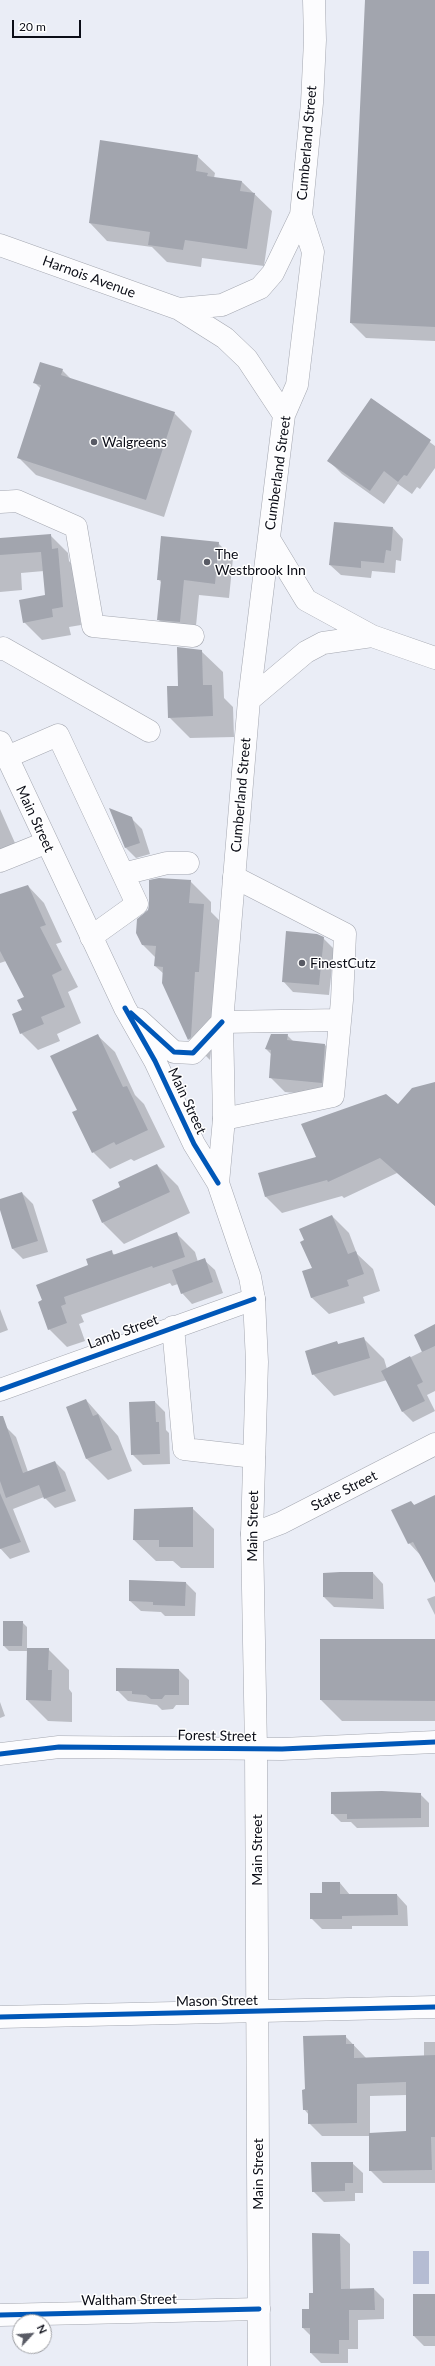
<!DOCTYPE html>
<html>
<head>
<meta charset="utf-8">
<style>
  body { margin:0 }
  #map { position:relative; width:435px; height:2366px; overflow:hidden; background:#eaedf6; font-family:Lato,sans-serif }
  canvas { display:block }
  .north { position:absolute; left:12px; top:2314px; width:40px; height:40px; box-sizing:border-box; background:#fff; border:1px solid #9d9ea2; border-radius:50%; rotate:64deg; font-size:11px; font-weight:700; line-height:16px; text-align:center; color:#0b0d17 }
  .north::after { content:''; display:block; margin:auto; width:14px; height:18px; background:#595b65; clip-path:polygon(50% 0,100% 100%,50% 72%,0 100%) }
  .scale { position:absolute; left:12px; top:20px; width:69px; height:18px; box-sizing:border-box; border:2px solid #0b0d17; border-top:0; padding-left:5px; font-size:12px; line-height:14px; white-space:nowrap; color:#0b0d17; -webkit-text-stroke:3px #fff; paint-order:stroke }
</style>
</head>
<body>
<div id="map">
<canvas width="435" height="2366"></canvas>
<div class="north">N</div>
<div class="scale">20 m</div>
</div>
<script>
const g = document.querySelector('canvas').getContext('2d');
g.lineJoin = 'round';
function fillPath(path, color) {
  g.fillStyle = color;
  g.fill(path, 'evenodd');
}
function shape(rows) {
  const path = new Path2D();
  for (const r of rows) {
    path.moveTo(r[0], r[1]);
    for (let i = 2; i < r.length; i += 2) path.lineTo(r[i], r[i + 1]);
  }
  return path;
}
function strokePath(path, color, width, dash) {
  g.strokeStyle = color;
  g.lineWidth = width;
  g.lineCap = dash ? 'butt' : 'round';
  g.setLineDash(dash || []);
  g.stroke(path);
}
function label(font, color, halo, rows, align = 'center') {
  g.font = font + ' Lato,sans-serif';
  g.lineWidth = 3;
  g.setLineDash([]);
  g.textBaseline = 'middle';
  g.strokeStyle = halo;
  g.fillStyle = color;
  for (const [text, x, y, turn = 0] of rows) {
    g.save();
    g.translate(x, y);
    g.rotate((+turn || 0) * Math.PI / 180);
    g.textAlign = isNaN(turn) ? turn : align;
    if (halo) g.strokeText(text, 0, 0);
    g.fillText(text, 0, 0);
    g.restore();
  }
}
fillPath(shape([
  [413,2251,429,2251,429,2284,413,2284]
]), '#b5bcd3');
fillPath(shape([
  [366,0,435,0,435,341,366,338,351,323],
  [197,156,215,173,214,178,242,182,272,211,264,266,202,258,201,267,167,262,152,247,107,241,90,223],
  [62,370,71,379,174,413,192,431,164,517,36,475,18,457,41,389,34,382],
  [372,399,435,446,435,468,420,489,417,487,412,494,398,484,384,504,342,474,329,461],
  [393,528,403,539,401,561,396,560,395,573,372,571,371,578,341,575,330,565],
  [50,535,68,553,69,561,75,568,81,625,69,627,71,635,42,640,24,622,46,596,44,571,21,573,22,590,0,592,0,539],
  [218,543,233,558,229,598,199,595,195,636,172,634,158,619,162,583,158,579],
  [201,651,223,672,224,698,233,707,234,737,190,738,169,717,179,687],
  [0,809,15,843,0,854],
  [131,818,142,829,150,854,136,858,126,848],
  [190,881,211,902,211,912,225,926,210,1060,189,1039,163,983,164,974,155,966,156,958,143,945],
  [28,886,44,903,62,942,56,944,78,987,68,992,81,1023,57,1034,60,1041,38,1050,21,1033,25,997,6,961,0,963,0,895],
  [323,938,334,949,329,995,293,992,283,981],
  [97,1035,115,1052,135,1095,144,1104,165,1147,134,1161,131,1159,110,1169,93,1152,78,1110],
  [287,1035,294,1042,325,1045,340,1059,336,1097,285,1092,270,1077,271,1054,266,1049],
  [435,1083,435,1206,397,1173,344,1198,342,1196,282,1213,266,1197,260,1174,318,1157],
  [157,1165,178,1186,190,1213,124,1244,103,1223,122,1188],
  [22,1193,33,1204,48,1252,23,1259,13,1249,0,1207,0,1200],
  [332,1216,349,1233,357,1254,373,1269,380,1291,363,1297,365,1303,329,1314,311,1297,313,1269],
  [177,1234,195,1252,198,1262,204,1260,215,1270,223,1293,192,1304,182,1293,178,1284,172,1286,170,1283,81,1315,84,1322,79,1324,85,1341,67,1347,49,1329,39,1302,111,1252,115,1255],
  [0,1309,8,1330,0,1333],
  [435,1325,435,1391,427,1395,435,1411,413,1422,403,1412,387,1380,334,1396,313,1374,337,1342,339,1345,363,1338,384,1359,387,1369,423,1351],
  [86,1400,118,1436,132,1471,108,1480,87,1459,67,1407],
  [155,1402,165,1412,166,1430,169,1433,170,1464,143,1465,132,1454],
  [6,1427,16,1437,28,1472,55,1462,65,1472,76,1501,55,1508,44,1497,13,1509,30,1552,10,1559,0,1548,0,1430],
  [435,1496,435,1581,424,1559,409,1543,411,1502,415,1506],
  [192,1508,214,1529,214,1568,181,1568,173,1561,156,1561,134,1540],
  [373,1573,383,1584,384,1609,334,1607,324,1597],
  [186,1583,196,1593,195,1616,165,1616,161,1612,141,1611,130,1601],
  [435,1596,435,1615,427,1599],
  [22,1622,27,1627,27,1649,48,1649,69,1670,69,1689,72,1693,72,1722,48,1721,27,1700,28,1651,9,1651,4,1646],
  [435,1640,435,1721,342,1721,321,1700],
  [179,1670,189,1680,189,1705,176,1705,173,1709,162,1710,157,1705,128,1701,117,1690],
  [0,1702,5,1716,0,1718],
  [420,1794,429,1803,429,1827,357,1828,351,1822,341,1822,332,1813],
  [340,1883,350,1895,397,1895,407,1906,408,1926,352,1926,352,1929,322,1929,311,1918,323,1894],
  [345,2036,366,2058,424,2056,424,2042,435,2042,435,2183,383,2183,370,2170,370,2136,322,2136,309,2123,309,2115,304,2109,306,2090],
  [407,2095,407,2132,370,2134,370,2096],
  [352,2163,363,2173,363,2193,355,2193,355,2201,324,2202,313,2191],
  [340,2235,350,2244,350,2290,374,2289,384,2299,384,2319,358,2320,358,2349,348,2349,348,2363,321,2363,311,2353,311,2336,303,2328,314,2294],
  [435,2295,435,2346,424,2346,414,2336]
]), '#0003');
fillPath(shape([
  [365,0,435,0,435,327,350,323],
  [100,140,198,155,196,171,208,173,207,176,242,181,240,191,255,193,247,249,185,240,183,250,148,245,150,232,89,223],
  [40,362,63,369,61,375,175,412,146,500,17,458,41,385,33,383],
  [371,398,431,440,407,476,404,475,398,482,384,471,370,491,327,461],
  [334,522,393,527,391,551,386,550,384,563,361,561,361,568,329,565],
  [51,534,52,549,58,548,63,607,52,609,53,617,23,623,19,600,45,595,41,552,0,555,0,538],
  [161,536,219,542,215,584,184,580,180,622,157,620,161,580,157,580],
  [177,647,202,650,203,685,212,685,213,716,168,718,167,686,178,686],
  [109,808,132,817,140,843,125,848],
  [159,878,191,880,189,903,204,904,199,972,195,972,191,1037,188,1040,162,983,163,967,154,966,156,946,142,945,136,933,137,919,148,910,149,905,149,880],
  [28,885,46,925,40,927,62,970,52,975,65,1007,41,1017,44,1024,20,1034,12,1014,22,1010,17,1000,24,997,0,951,0,894],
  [286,931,317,934,324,937,319,985,282,982],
  [98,1034,123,1087,127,1086,148,1130,116,1145,114,1142,92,1153,72,1112,77,1110,50,1056],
  [271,1034,288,1034,287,1040,325,1044,322,1083,269,1078,271,1050,265,1049],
  [435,1082,435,1206,380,1158,328,1182,327,1180,265,1197,258,1173,316,1157,301,1124,386,1094,398,1104,412,1088],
  [157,1164,170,1192,102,1223,92,1200,120,1187,118,1182],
  [22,1192,38,1241,12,1249,0,1210,0,1199],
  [332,1215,348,1254,356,1251,364,1274,347,1280,349,1286,311,1298,302,1271,312,1268,300,1242,304,1240,299,1229],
  [177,1232,185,1257,153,1268,152,1266,64,1297,66,1304,61,1306,67,1323,48,1330,38,1302,42,1300,36,1285,88,1265,86,1259,112,1250,113,1255],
  [205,1258,213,1282,181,1294,172,1270],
  [435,1324,435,1346,422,1352,414,1335],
  [364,1337,370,1358,312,1375,305,1351,337,1341,338,1344],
  [410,1356,423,1382,417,1385,425,1401,402,1412,381,1371],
  [86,1399,93,1416,98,1414,112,1450,86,1459,66,1407],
  [155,1401,156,1422,159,1422,160,1454,131,1455,129,1402],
  [0,1416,3,1416,23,1473,55,1461,66,1491,44,1499,39,1485,6,1498,0,1481],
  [0,1493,21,1542,0,1549],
  [435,1495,435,1583,413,1542,408,1544,391,1510,411,1501,414,1505],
  [193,1507,193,1547,159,1547,159,1540,133,1540,134,1509],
  [340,1572,373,1572,373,1599,323,1597,323,1573],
  [129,1580,186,1582,185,1606,153,1605,153,1602,129,1601],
  [3,1621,23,1621,22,1646,3,1646],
  [320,1639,435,1639,435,1701,320,1700],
  [27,1648,49,1648,48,1670,52,1670,51,1701,26,1700],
  [116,1668,179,1669,179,1695,165,1695,162,1699,151,1699,146,1695,132,1694,132,1691,116,1691],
  [382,1791,421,1793,421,1818,347,1819,347,1814,331,1814,331,1792],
  [322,1882,340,1882,340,1894,397,1894,398,1915,342,1916,342,1919,310,1919,310,1893,322,1893],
  [346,2035,346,2044,354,2044,354,2058,435,2055,435,2137,431,2137,432,2170,369,2171,369,2133,406,2131,406,2082,357,2084,357,2123,308,2124,308,2110,303,2110,302,2090,305,2089,303,2036],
  [311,2162,353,2162,353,2183,345,2183,345,2191,312,2192],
  [312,2233,340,2234,341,2289,374,2288,375,2310,349,2310,349,2340,339,2340,339,2354,310,2353,310,2328,302,2328,302,2309,309,2309,309,2293,313,2293],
  [413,2294,435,2294,435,2336,413,2336]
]), '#a2a5ae');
const minor = shape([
  [0,502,17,501,76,527,93,626,193,636],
  [0,649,3,648,149,731],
  [7,757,58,735,137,904,91,937],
  [0,861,45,843],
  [123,874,167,863,188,863],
  [222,1022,340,1020],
  [224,1119,333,1096,342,1000,345,934,234,877],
  [173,1327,184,1449,254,1457],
  [0,1390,254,1299],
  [252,1534,281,1523,435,1444],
  [0,1754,59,1747,282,1749,435,1742],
  [0,2017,435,2007],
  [0,2315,259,2309]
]);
const major = shape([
  [0,245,179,309,225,338,247,359,284,415],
  [179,309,222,305,260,288,273,273,301,215],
  [269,539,306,600,372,636,435,658],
  [249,700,306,652,323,643,372,636],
  [0,742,125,1008,155,1061,194,1144,218,1183,250,1277,254,1299,257,1362,252,1534,256,1749,259,2366],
  [138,1019,174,1052,193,1053,222,1022],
  [218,1183,224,1119,222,1022,249,700,284,415,297,385,313,252,301,215,312,103,315,40,314,0]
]);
strokePath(minor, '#a4a7b0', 23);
strokePath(major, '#a4a7b0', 23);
strokePath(minor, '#fcfcfe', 22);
strokePath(major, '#fcfcfe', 22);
strokePath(shape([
  [125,1008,155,1061,194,1144,218,1183],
  [131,1013,174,1052,193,1053,222,1022],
  [0,1390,254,1299],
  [0,1754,59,1747,282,1749,435,1742],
  [0,2017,435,2007],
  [0,2315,259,2309]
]), '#0057b8', 5);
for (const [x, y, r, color] of [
  [94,442,4,"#595b65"],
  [207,562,4,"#595b65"],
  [302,963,4,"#595b65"]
]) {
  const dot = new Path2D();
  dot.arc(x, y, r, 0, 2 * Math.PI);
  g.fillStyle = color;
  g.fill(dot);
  strokePath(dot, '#fff', 1.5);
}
label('14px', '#0b0d17', '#fff', [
  ["Cumberland Street",307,143,-85],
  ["Harnois Avenue",89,277,20],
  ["Cumberland Street",278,473,-82],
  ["Cumberland Street",241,795,-85],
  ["Main Street",35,819,65],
  ["Main Street",187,1101,65],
  ["Lamb Street",123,1332,-20],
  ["State Street",344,1491,-27],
  ["Main Street",253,1526,-89],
  ["Forest Street",217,1736,1],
  ["Main Street",257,1850,-90],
  ["Mason Street",217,2001,-1],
  ["Main Street",258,2174,-90],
  ["Waltham Street",129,2300,-1]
]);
label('14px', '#0b0d17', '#fff', [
  ["Walgreens",102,442],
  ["The",215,554],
  ["Westbrook Inn",215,570],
  ["FinestCutz",310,963]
], 'left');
</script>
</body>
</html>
